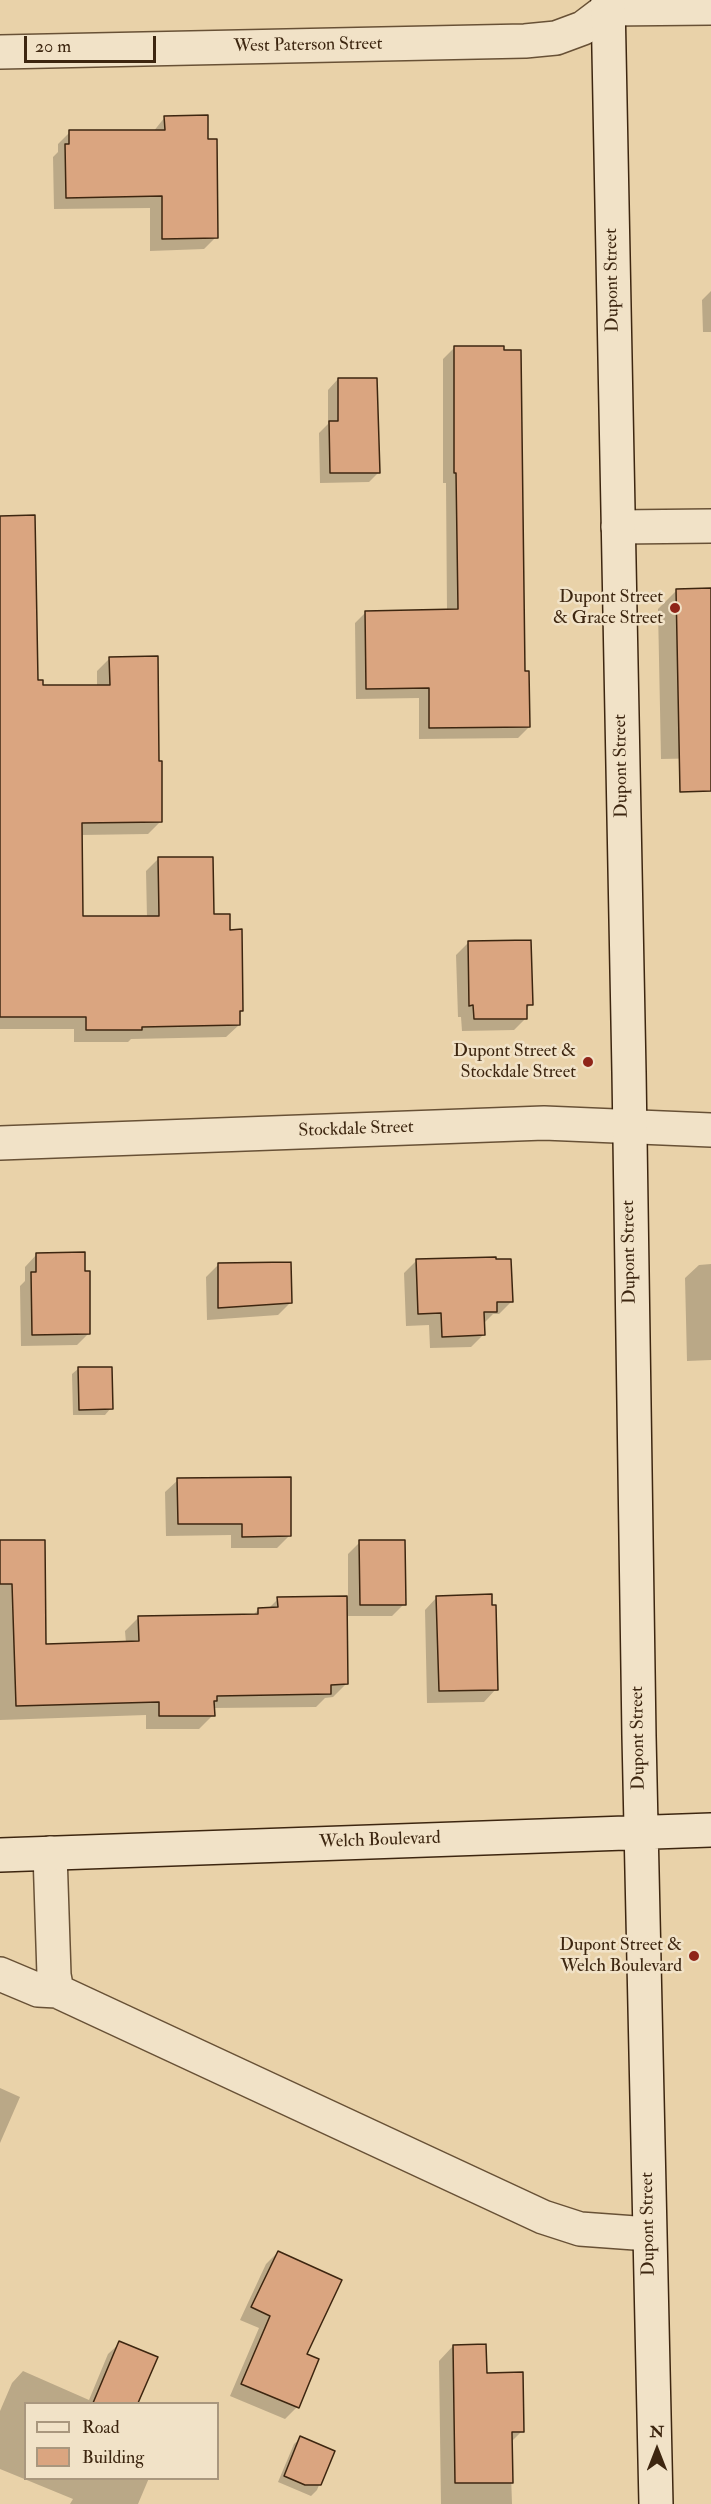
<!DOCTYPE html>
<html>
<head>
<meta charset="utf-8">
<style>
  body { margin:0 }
  #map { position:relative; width:711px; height:2504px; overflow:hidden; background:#e9d2a9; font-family:"IM FELL Double Pica",serif }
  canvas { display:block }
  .legend { position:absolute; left:24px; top:2402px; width:195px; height:78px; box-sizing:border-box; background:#f1e2c7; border:2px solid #a9977e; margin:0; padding:8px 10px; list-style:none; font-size:18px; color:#3d2610 }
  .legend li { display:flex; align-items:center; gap:12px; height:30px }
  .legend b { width:30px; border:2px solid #a9977e }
  .north { position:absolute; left:627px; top:2420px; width:60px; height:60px; -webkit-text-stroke:4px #f1e2c7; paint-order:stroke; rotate:0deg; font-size:16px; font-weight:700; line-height:24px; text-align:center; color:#3d2610 }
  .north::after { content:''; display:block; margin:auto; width:21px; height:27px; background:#3d2610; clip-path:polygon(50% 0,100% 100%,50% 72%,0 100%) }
  .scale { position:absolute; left:24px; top:36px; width:132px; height:27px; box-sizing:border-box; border:3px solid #3d2610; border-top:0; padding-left:8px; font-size:18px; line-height:21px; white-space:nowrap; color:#3d2610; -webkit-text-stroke:4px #f1e2c7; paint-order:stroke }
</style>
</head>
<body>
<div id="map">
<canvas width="711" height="2504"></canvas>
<ul class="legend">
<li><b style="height:8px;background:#f1e2c7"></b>Road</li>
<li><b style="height:16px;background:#daa580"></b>Building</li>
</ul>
<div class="north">N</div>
<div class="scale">20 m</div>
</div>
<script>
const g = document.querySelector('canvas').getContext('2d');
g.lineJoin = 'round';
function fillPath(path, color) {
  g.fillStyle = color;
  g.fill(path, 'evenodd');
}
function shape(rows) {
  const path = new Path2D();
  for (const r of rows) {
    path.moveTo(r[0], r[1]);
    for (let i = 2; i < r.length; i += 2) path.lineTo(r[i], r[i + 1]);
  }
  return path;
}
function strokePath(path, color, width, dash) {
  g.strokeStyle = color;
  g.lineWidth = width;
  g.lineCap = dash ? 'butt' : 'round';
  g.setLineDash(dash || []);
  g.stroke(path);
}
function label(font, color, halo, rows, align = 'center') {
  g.font = font + ' "IM FELL Double Pica",serif';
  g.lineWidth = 5;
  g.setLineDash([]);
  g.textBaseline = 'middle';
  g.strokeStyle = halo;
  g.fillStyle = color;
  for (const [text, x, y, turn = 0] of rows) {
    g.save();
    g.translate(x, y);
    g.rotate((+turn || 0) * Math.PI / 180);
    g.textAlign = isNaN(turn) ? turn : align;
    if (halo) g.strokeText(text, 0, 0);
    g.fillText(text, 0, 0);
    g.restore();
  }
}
fillPath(shape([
  [165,117,216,237,204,249,150,251,150,208,54,209,53,157,58,152,58,144,70,132,153,132],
  [711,291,711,332,703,332,702,300],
  [454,348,524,673,529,727,518,738,419,739,419,698,356,699,355,623,366,612,447,611,446,483,443,483,443,359],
  [338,379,379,472,369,482,320,483,319,433,328,424,328,390],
  [0,517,36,682,42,687,97,687,97,671,110,658,157,762,161,821,148,834,81,835,82,918,147,918,146,871,159,858,228,931,241,1011,239,1013,239,1025,226,1037,131,1039,128,1042,74,1042,74,1029,0,1029],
  [677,590,711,590,711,758,661,759,658,609],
  [468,943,531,1004,526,1009,526,1018,514,1030,462,1031,461,1017,458,1017,456,955],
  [37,1254,89,1333,77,1345,21,1346,20,1286,25,1281,25,1267],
  [494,1260,511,1302,499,1314,493,1314,483,1324,483,1335,471,1347,430,1348,429,1325,406,1326,404,1273,416,1261],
  [711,1264,711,1360,687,1361,685,1278,699,1265],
  [218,1265,290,1303,278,1315,207,1320,206,1277],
  [79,1368,111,1408,105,1415,73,1415,72,1374],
  [178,1480,290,1535,277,1548,231,1548,231,1535,166,1536,165,1492],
  [0,1542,45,1646,126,1643,125,1631,139,1617,252,1616,259,1609,268,1609,278,1599,348,1597,348,1554,360,1542,404,1604,392,1616,345,1616,346,1684,333,1697,325,1698,316,1707,213,1708,213,1715,199,1729,146,1729,146,1715,0,1720],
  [437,1597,496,1689,484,1702,427,1703,425,1610],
  [0,2088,20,2097,0,2143],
  [278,2252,305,2355,317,2360,297,2407,285,2419,230,2396,259,2328,240,2320,266,2264],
  [120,2343,156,2358,136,2404,26,2404,26,2478,149,2478,138,2504,70,2504,73,2499,0,2469,0,2411,12,2383,23,2371,89,2400,108,2354],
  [453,2346,486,2375,522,2431,510,2443,512,2504,441,2504,439,2361],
  [301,2438,333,2451,317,2490,311,2496,278,2482,294,2444]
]), '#0003');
const building = shape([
  [208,115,208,139,217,139,218,238,162,239,162,196,66,198,65,144,69,144,69,130,165,130,164,116,208,115],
  [454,346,504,346,504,350,521,350,525,671,529,671,530,727,429,728,429,688,366,689,365,611,458,609,456,473,454,473,454,346],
  [338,378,377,378,380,473,330,473,329,421,338,421,338,378],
  [35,515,38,680,43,680,43,685,110,685,109,657,158,656,159,761,162,761,162,822,82,823,83,916,159,916,158,857,213,857,214,914,230,914,230,930,242,929,243,1011,240,1011,240,1025,142,1027,142,1030,86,1030,86,1017,0,1017,0,516,35,515],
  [711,588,711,791,680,792,676,589,711,588],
  [531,940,533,1005,527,1005,527,1019,474,1019,473,1005,469,1006,468,941,531,940],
  [85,1252,85,1271,90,1271,90,1334,32,1335,31,1272,36,1272,36,1253,85,1252],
  [496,1257,496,1259,511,1259,513,1302,497,1302,497,1312,484,1312,485,1335,442,1337,441,1313,418,1314,416,1259,496,1257],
  [291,1262,292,1303,218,1308,218,1263,291,1262],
  [78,1367,112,1367,113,1409,79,1410,78,1367],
  [291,1477,291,1536,242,1537,242,1524,178,1524,177,1478,291,1477],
  [0,1540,45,1540,46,1644,139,1641,138,1616,258,1614,258,1608,278,1607,277,1597,347,1596,348,1684,331,1685,331,1694,217,1696,217,1701,214,1701,215,1716,159,1716,159,1702,16,1706,12,1584,0,1584,0,1540],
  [359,1540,405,1540,406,1605,360,1605,359,1540],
  [492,1594,492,1605,496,1605,498,1690,439,1691,436,1596,492,1594],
  [278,2251,342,2280,307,2354,319,2359,299,2408,241,2384,270,2316,251,2307,278,2251],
  [119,2341,158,2357,138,2403,93,2403,119,2341],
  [486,2344,487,2373,523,2372,524,2432,512,2432,513,2483,455,2483,453,2345,486,2344],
  [300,2436,335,2451,321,2485,305,2485,284,2476,300,2436]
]);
fillPath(building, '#daa580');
strokePath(building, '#3d2610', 1.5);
const street = shape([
  [0,52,525,41,556,38,583,28,608,9,711,8],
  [618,527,711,526],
  [0,1143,544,1123,711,1130],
  [50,1853,54,1975,57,1991],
  [0,1974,38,1990,57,1991,543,2217,580,2229,649,2234]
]);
const secondary = shape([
  [608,0,629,1072,639,1736,656,2504],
  [0,1855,711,1830]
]);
strokePath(street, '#685136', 36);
strokePath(secondary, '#3d2610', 36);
strokePath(street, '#f1e2c7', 33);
strokePath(secondary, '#f1e2c7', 33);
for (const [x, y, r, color] of [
  [675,608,6,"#8f2418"],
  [588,1062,6,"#8f2418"],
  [694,1956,6,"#8f2418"]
]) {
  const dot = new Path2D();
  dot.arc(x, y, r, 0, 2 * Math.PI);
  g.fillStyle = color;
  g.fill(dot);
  strokePath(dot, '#f1e2c7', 2);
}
label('18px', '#3d2610', '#f1e2c7', [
  ["West Paterson Street",308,46,-1],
  ["Dupont Street",613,280,-91],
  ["Dupont Street",622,766,-91],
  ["Stockdale Street",356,1130,-2],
  ["Dupont Street",630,1252,-91],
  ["Dupont Street",639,1738,-91],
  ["Welch Boulevard",380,1841,-2],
  ["Dupont Street",649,2224,-91]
]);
label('18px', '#3d2610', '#f1e2c7', [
  ["Dupont Street",663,598],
  ["& Grace Street",663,619],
  ["Dupont Street &",576,1052],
  ["Stockdale Street",576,1073],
  ["Dupont Street &",682,1946],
  ["Welch Boulevard",682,1967]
], 'right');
</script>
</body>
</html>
